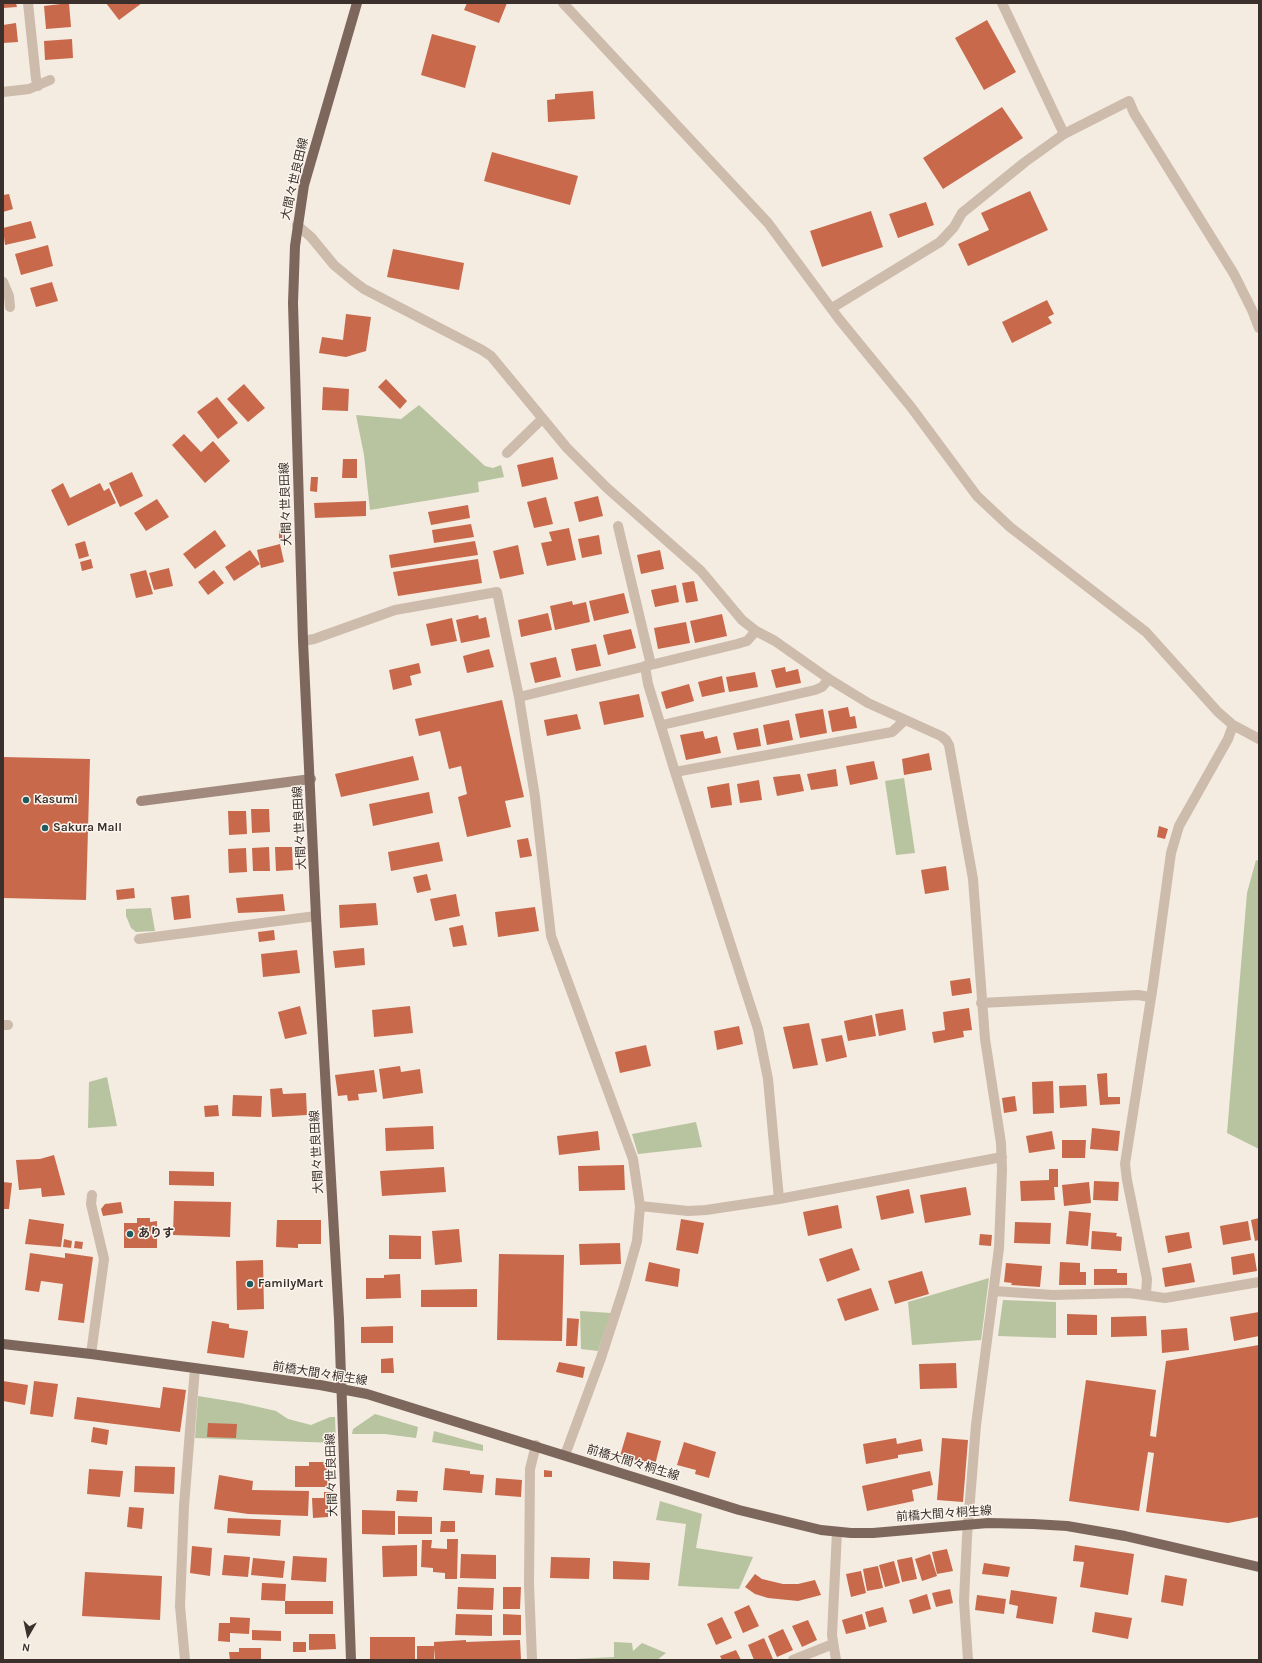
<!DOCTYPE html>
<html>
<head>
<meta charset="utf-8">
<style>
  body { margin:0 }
  #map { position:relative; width:1262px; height:1663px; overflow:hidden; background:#f4ebe1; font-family:Karla,sans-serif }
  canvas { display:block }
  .frame { position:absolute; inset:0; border:4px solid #3b302b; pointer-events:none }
  .north { position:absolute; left:8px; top:1615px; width:40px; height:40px; -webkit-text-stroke:3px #fbf5ee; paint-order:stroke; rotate:189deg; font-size:11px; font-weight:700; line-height:16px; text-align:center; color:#3b302b }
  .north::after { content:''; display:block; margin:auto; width:14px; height:18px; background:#3b302b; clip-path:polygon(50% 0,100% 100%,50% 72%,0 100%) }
</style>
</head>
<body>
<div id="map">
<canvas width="1262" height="1663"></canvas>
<div class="frame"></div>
<div class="north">N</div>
</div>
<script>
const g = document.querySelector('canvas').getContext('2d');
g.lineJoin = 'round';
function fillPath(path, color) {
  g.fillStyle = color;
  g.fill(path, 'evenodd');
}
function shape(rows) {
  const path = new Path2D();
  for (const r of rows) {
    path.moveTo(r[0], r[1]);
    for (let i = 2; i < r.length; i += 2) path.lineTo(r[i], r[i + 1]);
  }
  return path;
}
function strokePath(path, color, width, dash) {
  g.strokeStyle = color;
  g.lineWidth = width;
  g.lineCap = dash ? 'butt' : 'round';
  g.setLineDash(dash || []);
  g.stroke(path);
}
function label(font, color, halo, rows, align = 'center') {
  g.font = font + ' Karla,"Noto Sans JP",sans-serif';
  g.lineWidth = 3;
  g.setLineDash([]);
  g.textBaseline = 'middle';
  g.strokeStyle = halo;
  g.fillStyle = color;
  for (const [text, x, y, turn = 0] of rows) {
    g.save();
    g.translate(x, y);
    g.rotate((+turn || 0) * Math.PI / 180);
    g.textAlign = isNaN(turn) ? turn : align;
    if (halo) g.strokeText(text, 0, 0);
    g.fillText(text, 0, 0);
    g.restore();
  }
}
fillPath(shape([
  [419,405,485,466,493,468,501,465,504,477,478,482,479,492,370,510,364,455,356,415,401,419],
  [904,778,915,853,896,855,885,781],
  [1256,860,1259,861,1259,1149,1227,1133,1247,893],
  [151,908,155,931,136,932,131,928,126,916,126,909],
  [107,1077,117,1126,88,1128,89,1082],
  [696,1122,702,1147,638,1154,632,1134],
  [989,1278,981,1340,912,1345,908,1302],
  [1003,1300,1056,1302,1056,1338,998,1336],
  [580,1311,611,1313,598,1351,581,1349],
  [198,1396,241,1403,276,1411,288,1419,311,1425,330,1417,335,1417,336,1443,195,1438],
  [375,1414,418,1427,416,1438,385,1434,352,1434,353,1429],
  [434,1431,483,1445,483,1451,432,1442],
  [660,1501,702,1514,696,1548,753,1557,739,1589,678,1586,686,1524,656,1520],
  [614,1642,632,1643,633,1651,642,1643,666,1653,657,1660,557,1660,614,1657]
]), '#b8c4a0');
fillPath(shape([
  [3,3,16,3,17,7,3,8],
  [69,3,71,27,46,29,44,6],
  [106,3,142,3,119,20],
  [467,3,507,3,499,23,464,10],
  [987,20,1016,72,984,90,955,38],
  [16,23,18,42,3,43,3,25],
  [432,34,476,46,465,88,421,75],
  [72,39,73,58,45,60,44,41],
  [593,91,595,119,548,122,547,100,555,99,555,94],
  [1002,107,1023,138,943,189,923,158],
  [492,152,578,176,570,205,484,181],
  [1030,191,1048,230,968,266,958,244,989,230,981,213],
  [9,194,13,209,3,212,3,195],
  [926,202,934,225,898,238,889,214],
  [871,211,883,247,822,267,810,231],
  [31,221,36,238,5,245,3,228],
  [48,245,53,266,21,275,15,254],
  [393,249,464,263,459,290,387,277],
  [52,282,58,301,36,307,30,288],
  [1047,300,1054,314,1048,317,1052,323,1012,343,1002,322],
  [346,314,371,317,366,351,346,357,319,353,322,337,343,340],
  [386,379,407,401,400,409,378,387],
  [244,384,265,408,248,422,227,399],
  [323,387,349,389,348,411,322,410],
  [217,397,238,423,218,439,197,412],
  [184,434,201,452,213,441,230,461,205,483,172,445],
  [553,457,558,479,522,487,517,465],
  [343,459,357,459,357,478,342,478],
  [132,472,143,496,120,507,109,483],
  [311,477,318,477,317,492,310,491],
  [63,483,70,498,100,483,104,491,109,488,116,503,68,526,51,490],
  [598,496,603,516,579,522,574,502],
  [546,497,553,524,534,528,527,502],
  [157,499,169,517,146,531,134,513],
  [366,501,366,516,315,518,314,503],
  [468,505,470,518,431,525,428,512],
  [471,524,474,537,434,543,432,530],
  [569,528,576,560,547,566,541,543,552,541,549,532],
  [215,530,226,546,195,569,183,554],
  [279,530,285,530,285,541,279,542],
  [599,535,602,554,582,558,578,539],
  [85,541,89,556,79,559,75,544],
  [475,541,478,555,391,568,389,555],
  [280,544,284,562,261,568,257,550],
  [518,545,524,574,500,579,493,551],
  [250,550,260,564,234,581,225,567],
  [660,550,664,569,641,574,637,555],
  [91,559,93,568,82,571,80,562],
  [478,559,482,583,398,596,393,572],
  [169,568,173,586,154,590,149,573],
  [146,570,153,594,136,598,130,574],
  [214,570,224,583,208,595,198,582],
  [694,581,698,601,686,603,682,583],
  [676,585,679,602,655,607,651,590],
  [624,593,629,613,594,621,589,601],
  [572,601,573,605,586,602,590,622,555,630,550,606],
  [548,613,552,630,521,637,518,620],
  [722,614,727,636,695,643,690,621],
  [478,615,479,619,486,617,490,637,461,643,456,620],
  [452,618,457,641,431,646,426,624],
  [686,622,690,643,658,649,654,628],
  [631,629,636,648,608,655,603,635],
  [596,644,601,666,576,671,571,649],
  [489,649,494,667,467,673,463,656],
  [556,657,561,677,535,683,530,663],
  [419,663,421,673,410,676,412,685,393,690,389,670],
  [785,667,786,672,798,669,801,683,776,688,771,670],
  [755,672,758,687,729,692,726,677],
  [722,676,725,692,702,697,698,682],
  [689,684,694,701,666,709,661,692],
  [639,694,644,717,604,725,599,702],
  [502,700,524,797,505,801,511,827,467,837,458,797,467,794,461,766,449,769,440,731,419,736,415,719],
  [848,707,850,717,855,716,857,728,832,732,828,711],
  [823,709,827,733,800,738,795,714],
  [577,714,581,729,547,736,544,720],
  [789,720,793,740,767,745,763,725],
  [758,728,761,746,737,750,733,733],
  [703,731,705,739,717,736,721,753,686,760,680,735],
  [929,753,932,770,904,775,902,759],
  [413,756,419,780,341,797,335,774],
  [3,757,90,759,86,900,3,898],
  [874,761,878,779,850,785,846,766],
  [836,769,838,786,811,790,807,774],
  [800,774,804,791,777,796,773,777],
  [759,780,762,800,740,803,737,784],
  [729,783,732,805,711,808,707,787],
  [429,792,433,813,373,826,369,804],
  [251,809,269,809,270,832,252,833],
  [228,811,246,811,247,834,229,835],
  [1159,826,1168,829,1165,839,1157,837],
  [528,838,532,856,520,858,517,840],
  [439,842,443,861,391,871,388,852],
  [269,847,270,871,253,871,252,848],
  [275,847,292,847,293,870,276,871],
  [246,848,247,872,229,873,228,849],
  [946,866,949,890,925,894,921,870],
  [427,874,431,890,417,893,413,877],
  [134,888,135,898,117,900,116,890],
  [283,894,285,911,238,913,236,898],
  [456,894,460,916,435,921,430,899],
  [189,895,191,918,174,920,171,897],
  [376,903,378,925,340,928,339,905],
  [535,907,539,931,498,937,495,912],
  [463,925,467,945,453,947,449,928],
  [274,930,275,940,259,942,258,932],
  [364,948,365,965,335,968,333,951],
  [297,950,300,973,263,977,261,954],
  [970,978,972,993,952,996,950,981],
  [300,1006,307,1034,285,1039,278,1012],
  [410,1006,413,1033,374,1037,372,1010],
  [969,1008,972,1030,963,1031,964,1037,934,1043,932,1032,945,1030,943,1012],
  [903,1009,906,1030,879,1036,875,1014],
  [872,1015,876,1036,848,1041,844,1021],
  [809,1023,818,1065,793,1069,783,1027],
  [739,1026,743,1044,717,1050,714,1031],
  [842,1035,847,1057,826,1062,821,1039],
  [646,1045,651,1066,620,1073,615,1052],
  [400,1066,401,1072,420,1069,423,1093,383,1099,379,1069],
  [374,1070,377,1092,358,1094,359,1100,348,1101,347,1095,338,1096,335,1075],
  [1107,1073,1108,1097,1120,1097,1120,1104,1100,1105,1097,1074],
  [1053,1081,1054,1113,1033,1114,1032,1082],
  [1086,1085,1087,1106,1060,1108,1059,1086],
  [282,1088,283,1094,306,1093,307,1115,272,1117,270,1089],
  [233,1095,262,1096,261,1117,232,1116],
  [1015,1096,1017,1111,1004,1113,1002,1098],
  [218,1105,219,1116,205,1117,204,1106],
  [433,1126,434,1149,386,1151,385,1128],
  [1092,1128,1120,1131,1118,1151,1090,1149],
  [598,1131,600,1150,559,1155,557,1136],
  [1052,1131,1055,1149,1029,1153,1026,1136],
  [1062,1140,1086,1140,1085,1158,1062,1158],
  [54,1155,65,1195,42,1197,41,1188,19,1190,16,1160,40,1159],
  [624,1165,625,1190,579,1191,578,1166],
  [444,1167,446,1192,382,1196,380,1171],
  [1049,1169,1058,1169,1058,1187,1054,1187,1055,1200,1021,1201,1020,1181,1049,1180],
  [169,1171,214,1172,214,1186,169,1185],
  [1094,1181,1119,1182,1118,1201,1093,1200],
  [3,1182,12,1183,9,1209,3,1209],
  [1089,1182,1091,1203,1064,1206,1062,1185],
  [966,1187,971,1215,925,1223,920,1195],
  [909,1189,914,1213,881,1220,876,1196],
  [174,1201,231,1202,230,1237,173,1235],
  [121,1202,123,1213,103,1216,101,1209,105,1204],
  [838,1205,842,1228,808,1236,803,1212],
  [1069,1211,1091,1213,1088,1246,1066,1244],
  [137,1218,150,1218,150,1222,157,1221,157,1248,124,1248,124,1223,137,1223],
  [1259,1218,1259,1240,1255,1241,1251,1220],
  [29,1219,64,1224,61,1247,25,1244],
  [681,1219,704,1223,698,1254,676,1250],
  [277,1220,321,1220,321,1244,298,1244,298,1248,276,1247],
  [1248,1221,1251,1240,1223,1245,1220,1226],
  [1015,1222,1051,1223,1050,1244,1014,1243],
  [459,1229,462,1262,435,1265,432,1231],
  [1092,1231,1117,1233,1116,1236,1122,1237,1121,1251,1091,1249],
  [1189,1232,1192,1248,1168,1253,1165,1236],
  [980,1234,992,1235,991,1246,979,1245],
  [389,1235,421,1236,421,1259,389,1259],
  [64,1239,72,1241,71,1248,63,1247],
  [75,1241,83,1242,82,1249,74,1248],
  [620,1243,621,1264,580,1265,579,1244],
  [852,1248,860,1270,827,1282,819,1259],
  [30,1253,65,1258,65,1253,93,1257,84,1323,58,1320,63,1284,41,1281,39,1292,25,1290],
  [1254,1253,1257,1271,1233,1275,1231,1257],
  [499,1254,564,1255,562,1341,497,1340],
  [263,1260,264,1309,237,1310,236,1261],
  [649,1262,680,1269,678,1287,645,1281],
  [1060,1262,1080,1263,1080,1272,1086,1272,1086,1285,1059,1285],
  [1006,1263,1042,1266,1040,1287,1011,1285,1012,1283,1004,1282],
  [1191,1263,1195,1282,1165,1287,1162,1268],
  [1094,1269,1117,1269,1117,1273,1127,1273,1127,1285,1094,1285],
  [922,1271,929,1294,895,1304,888,1281],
  [400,1274,401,1298,366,1299,366,1278,384,1278,384,1275],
  [871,1288,879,1310,845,1321,837,1299],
  [477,1289,477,1307,421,1307,421,1290],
  [1259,1312,1259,1336,1234,1341,1230,1317],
  [1067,1314,1097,1315,1097,1335,1067,1335],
  [1146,1316,1147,1336,1111,1337,1111,1317],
  [567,1318,579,1319,577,1346,566,1346],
  [212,1321,229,1324,229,1328,248,1331,244,1358,207,1353],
  [393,1326,393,1343,361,1343,361,1327],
  [1187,1328,1189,1350,1162,1353,1161,1330],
  [1259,1345,1259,1517,1228,1523,1146,1512,1154,1453,1148,1452,1139,1511,1069,1501,1086,1380,1156,1390,1150,1436,1156,1437,1166,1361],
  [393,1358,394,1373,381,1373,381,1359],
  [559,1362,585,1367,583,1378,556,1372],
  [956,1363,957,1388,920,1389,919,1364],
  [3,1381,28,1385,25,1405,3,1401],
  [34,1381,58,1384,53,1417,30,1414],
  [163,1387,186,1390,180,1432,74,1419,77,1397,160,1408],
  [208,1423,237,1424,236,1438,207,1437],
  [93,1427,109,1430,107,1445,91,1442],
  [627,1432,661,1441,655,1465,620,1456],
  [896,1438,897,1444,921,1439,923,1451,898,1455,898,1458,866,1464,863,1444],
  [942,1438,968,1440,963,1502,937,1500],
  [684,1442,716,1452,709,1478,695,1474,696,1470,677,1465],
  [309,1462,328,1462,328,1487,295,1487,295,1466,309,1466],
  [135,1466,175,1467,174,1494,134,1492],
  [445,1468,470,1471,470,1474,484,1475,482,1493,443,1490],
  [89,1469,123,1471,120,1497,87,1494],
  [544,1470,552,1471,552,1477,544,1477],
  [930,1471,933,1485,912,1490,914,1501,867,1511,862,1486],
  [219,1475,253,1481,252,1490,309,1491,308,1516,248,1514,214,1509],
  [496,1478,522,1480,521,1497,495,1495],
  [397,1490,418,1491,417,1502,396,1501],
  [324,1492,335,1492,335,1504,328,1504,328,1517,313,1518,312,1498,324,1498],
  [129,1507,144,1508,142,1529,127,1527],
  [362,1510,395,1511,395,1535,362,1534],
  [398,1516,432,1517,432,1534,398,1534],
  [228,1518,281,1520,280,1536,227,1533],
  [441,1521,455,1521,455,1532,440,1532],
  [447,1539,458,1539,457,1579,445,1579,445,1573,433,1572,433,1568,421,1567,422,1540,432,1540,431,1548,447,1549],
  [417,1545,417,1576,383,1577,382,1546],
  [1075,1545,1134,1554,1128,1595,1080,1587,1084,1562,1073,1561],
  [192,1546,212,1548,210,1576,190,1573],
  [947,1549,953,1571,937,1574,932,1552],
  [461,1554,496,1555,496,1579,460,1578],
  [930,1554,937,1576,922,1581,915,1559],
  [224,1555,250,1557,248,1577,222,1575],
  [293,1556,327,1558,326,1582,291,1580],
  [551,1557,590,1558,589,1579,550,1578],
  [912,1557,917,1579,902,1582,897,1560],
  [253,1558,285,1561,283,1578,251,1575],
  [613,1561,650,1563,649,1580,613,1579],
  [894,1561,900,1583,885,1587,879,1565],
  [984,1563,1010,1567,1008,1577,982,1574],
  [878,1566,883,1588,867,1591,863,1569],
  [861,1571,866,1593,851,1597,846,1574],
  [85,1572,162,1576,160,1620,82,1616],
  [755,1574,762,1579,783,1584,798,1584,815,1580,821,1595,798,1601,768,1598,755,1594,745,1587],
  [1165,1575,1187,1579,1183,1606,1161,1602],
  [262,1583,286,1584,285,1601,333,1601,333,1614,285,1614,285,1601,261,1600],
  [458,1587,494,1588,493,1610,457,1609],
  [503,1587,521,1587,520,1609,503,1609],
  [950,1589,953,1603,936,1607,932,1593],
  [1011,1590,1057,1597,1053,1624,1016,1618,1018,1606,1009,1604],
  [927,1594,931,1609,913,1614,909,1600],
  [977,1595,1006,1599,1004,1614,975,1610],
  [749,1605,759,1626,743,1633,734,1612],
  [883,1607,887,1622,869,1627,865,1612],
  [1095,1612,1132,1618,1128,1639,1092,1632],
  [456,1614,492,1615,492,1636,455,1635],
  [503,1614,521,1615,521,1635,503,1635],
  [862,1614,866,1629,846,1634,842,1620],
  [230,1617,250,1618,249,1634,230,1633,230,1642,218,1641,219,1623,230,1623],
  [722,1617,732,1638,716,1645,707,1624],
  [808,1620,817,1640,802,1647,792,1626],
  [783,1629,793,1650,777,1657,768,1636],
  [252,1630,281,1631,281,1641,252,1640],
  [309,1634,335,1634,336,1649,309,1650],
  [370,1637,415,1637,415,1659,370,1660],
  [764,1638,773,1659,754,1660,748,1645],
  [466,1640,466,1642,520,1640,521,1660,435,1660,434,1648,434,1660,417,1660,417,1646,434,1646,434,1642],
  [293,1642,306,1642,306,1652,293,1652],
  [239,1648,261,1648,261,1660,230,1660,229,1652,239,1652],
  [736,1650,741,1660,722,1660,720,1656]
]), '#c8694b');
strokePath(shape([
  [28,3,36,79,38,86],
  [563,3,768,223,839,319,911,407,977,496,1010,527,1146,632,1218,712,1233,725,1259,739],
  [1002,3,1064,134],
  [3,92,29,89,50,80],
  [297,225,311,237,334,265,352,280,364,289,482,350,491,356,567,448,607,488,701,571,742,620,756,631,775,641,829,679,868,703,941,736,946,740,949,745,973,879,985,1039,1001,1143,1002,1170,999,1248,976,1425,967,1537,964,1601,968,1660],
  [3,282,9,296,10,307],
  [832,308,940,242,954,227,962,213,1025,162,1064,134,1129,101,1134,113,1234,274,1252,310,1259,328],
  [507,453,542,419],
  [618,526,651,665],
  [303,641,314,639,395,610,497,592,519,697,535,797,551,936,633,1159,640,1206,637,1241,624,1287,601,1358,565,1455],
  [645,666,648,684,675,772,758,1029,768,1079,779,1199],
  [519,697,737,644,747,641,756,631],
  [662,725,815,690,822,687,829,679],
  [675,772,892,732,904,721],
  [139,939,316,916],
  [981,1003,1138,995,1150,997],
  [3,1025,8,1025],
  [640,1206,688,1211,706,1210,779,1199,1002,1157],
  [994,1291,1053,1295,1129,1293,1165,1298,1259,1282],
  [1146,1294,1147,1279,1127,1180,1125,1164,1153,985,1171,853,1179,826,1228,739,1233,725],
  [91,1354,104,1259,91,1204,92,1195],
  [185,1660,180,1606,184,1506,195,1368],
  [532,1660,529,1584,530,1469,536,1445],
  [793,1660,833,1644],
  [836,1660,832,1635,837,1532]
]), '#cdbbac', 10);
strokePath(shape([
  [141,801,311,779]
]), '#a18a7d', 10);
strokePath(shape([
  [3,1344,91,1354,320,1385,367,1394,739,1510,821,1530,851,1533,873,1533,988,1523,1033,1524,1067,1526,1125,1536,1259,1567],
  [351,1660,339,1319,316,916,303,641,293,303,295,246,304,185,357,3]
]), '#7d675c', 10);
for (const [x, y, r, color] of [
  [26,800,4,"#1f5a5e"],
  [45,828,4,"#1f5a5e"],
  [130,1234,4,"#1f5a5e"],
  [250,1284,4,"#1f5a5e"]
]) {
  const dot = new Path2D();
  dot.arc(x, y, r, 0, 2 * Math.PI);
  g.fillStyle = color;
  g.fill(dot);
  strokePath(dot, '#fbf5ee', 1.5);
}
label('12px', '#3b302b', '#fbf5ee', [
  ["大間々世良田線",295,179,-77],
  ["大間々世良田線",286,504,-92],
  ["大間々世良田線",300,828,-93],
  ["大間々世良田線",317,1152,-93],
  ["前橋大間々桐生線",320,1374,9],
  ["前橋大間々桐生線",633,1463,17],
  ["大間々世良田線",332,1475,-92],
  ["前橋大間々桐生線",944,1514,-4]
]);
label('bold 12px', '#3b302b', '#fbf5ee', [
  ["Kasumi",34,800],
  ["Sakura Mall",53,828],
  ["ありす",138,1234],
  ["FamilyMart",258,1284]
], 'left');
</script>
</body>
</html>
